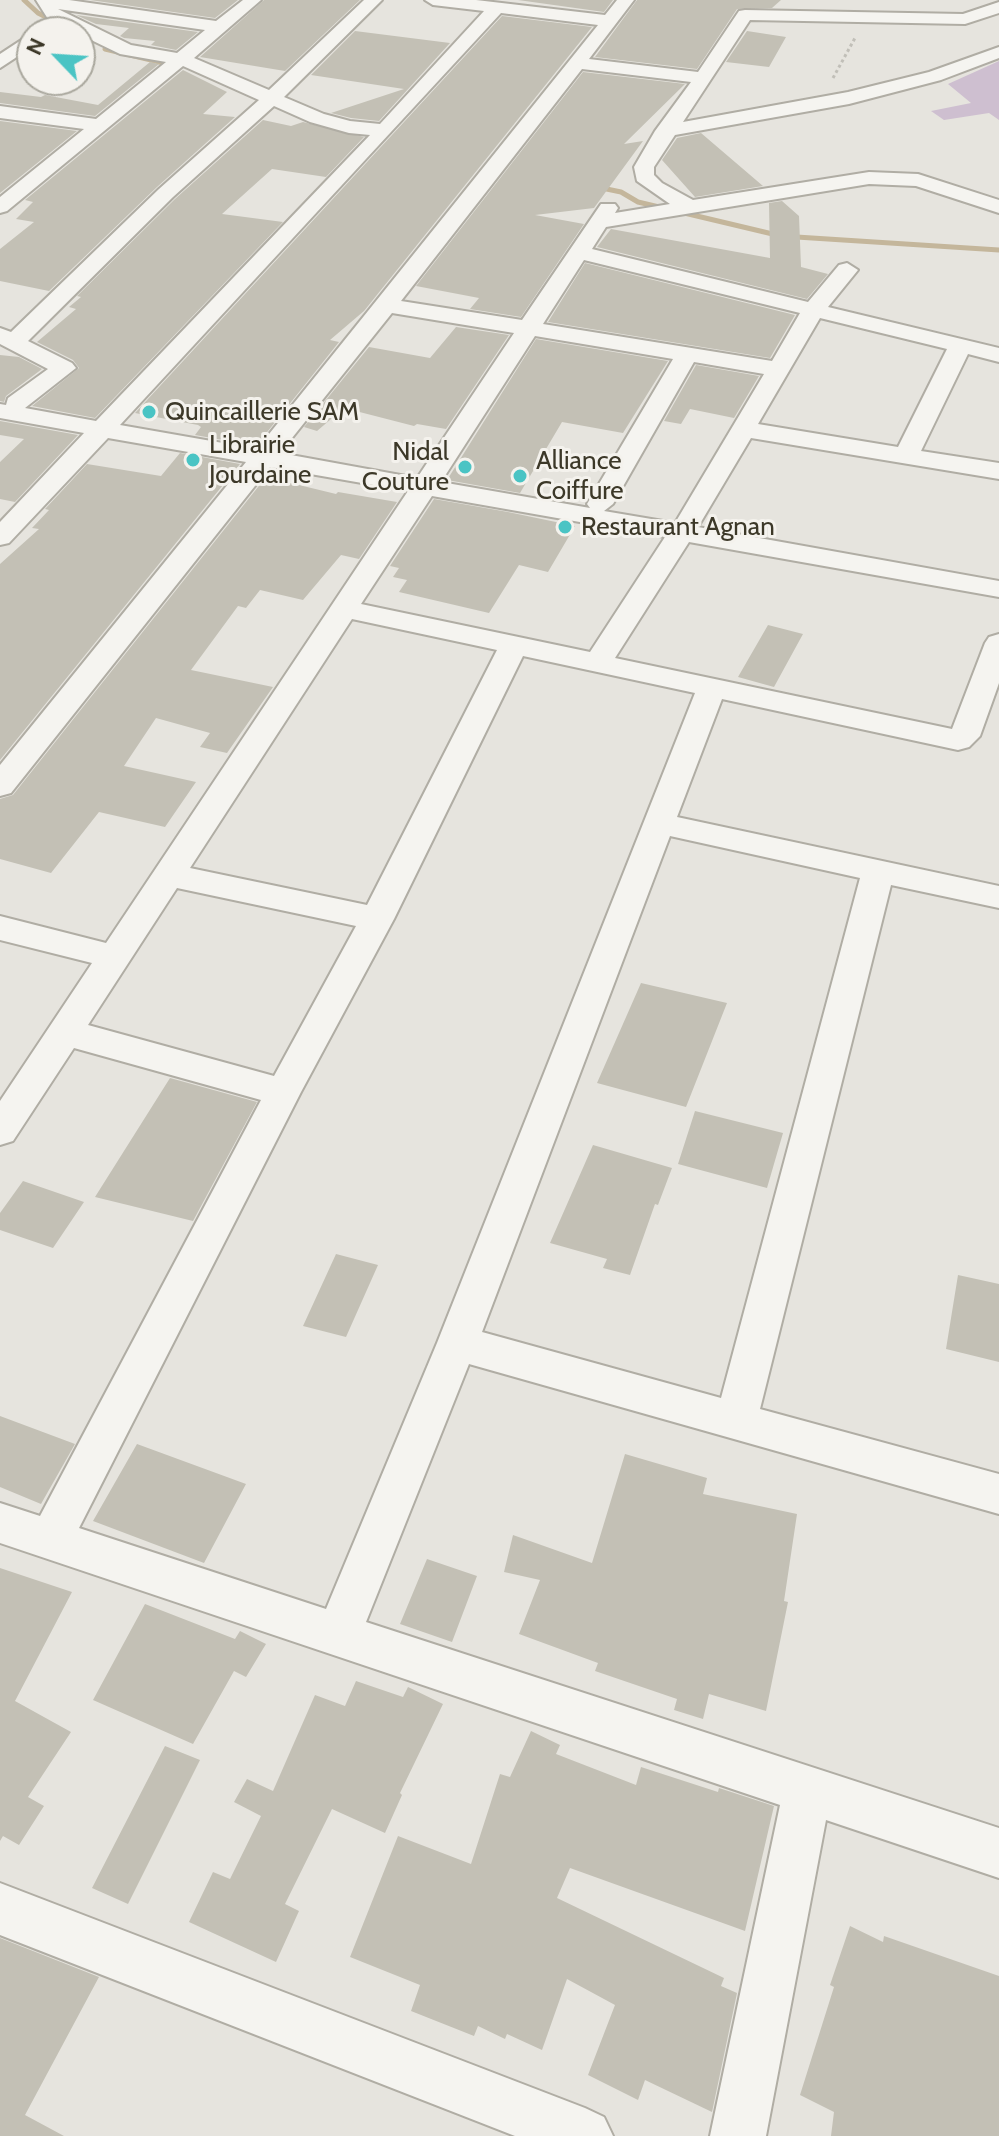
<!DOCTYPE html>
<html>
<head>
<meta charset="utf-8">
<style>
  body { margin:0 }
  #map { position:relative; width:999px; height:2136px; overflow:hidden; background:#e6e4de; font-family:Cabin,sans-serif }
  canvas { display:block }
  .north { position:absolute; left:16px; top:16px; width:80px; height:80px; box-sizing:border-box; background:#f4f2ed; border:2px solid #aaa89e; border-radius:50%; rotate:295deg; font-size:22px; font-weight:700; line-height:32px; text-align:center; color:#3c3828 }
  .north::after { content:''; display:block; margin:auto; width:28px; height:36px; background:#4ac4c4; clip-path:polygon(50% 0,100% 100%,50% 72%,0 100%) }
</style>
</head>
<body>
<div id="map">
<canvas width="999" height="2136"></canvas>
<div class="north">N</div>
</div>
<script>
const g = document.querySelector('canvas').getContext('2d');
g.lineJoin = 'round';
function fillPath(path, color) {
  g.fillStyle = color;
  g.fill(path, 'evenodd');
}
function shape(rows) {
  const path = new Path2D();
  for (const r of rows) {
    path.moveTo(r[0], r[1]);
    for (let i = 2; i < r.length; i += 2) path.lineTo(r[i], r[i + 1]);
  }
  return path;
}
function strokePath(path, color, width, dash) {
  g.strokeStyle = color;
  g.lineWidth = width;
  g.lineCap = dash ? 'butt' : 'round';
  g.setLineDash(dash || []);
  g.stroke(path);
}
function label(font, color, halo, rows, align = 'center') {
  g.font = font + ' Cabin,sans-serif';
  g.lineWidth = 6;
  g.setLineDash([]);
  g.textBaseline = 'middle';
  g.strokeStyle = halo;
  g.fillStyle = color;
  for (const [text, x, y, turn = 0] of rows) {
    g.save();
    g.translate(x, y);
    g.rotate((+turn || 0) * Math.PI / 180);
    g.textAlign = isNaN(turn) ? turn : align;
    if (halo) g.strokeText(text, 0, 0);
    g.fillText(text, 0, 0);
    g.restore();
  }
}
fillPath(shape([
  [999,61,999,120,989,113,944,120,931,111,971,103,948,84]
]), '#cebfd0');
strokePath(shape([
  [24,0,38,13,56,22],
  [105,49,172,65],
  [597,187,621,192,638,202,781,236,999,250]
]), '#c4b69b', 5);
fillPath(shape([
  [90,0,238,0,215,18],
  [264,0,360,0,285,71,200,57],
  [518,0,613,0,604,12],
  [637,0,781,0,772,8,737,9,697,69,595,57],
  [76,15,198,32,176,50,151,45,155,41,124,38,120,36,129,28,96,24],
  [502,16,592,27,364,311,330,340,339,342,256,446,195,435,201,427,198,425,135,413],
  [355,31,450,43,379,121,351,118,331,113,404,89,311,75],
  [747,31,786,37,769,67,726,62],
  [150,62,159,64,95,116,0,103,0,92,41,97,45,95,98,105],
  [183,70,227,92,203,114,235,117,157,187,49,291,0,281,0,249,34,222,16,219,33,202,25,200],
  [583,72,685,84,624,144,643,141,594,208,535,215,584,224,521,317,470,309,479,298,416,286],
  [263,120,291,126,303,122,364,137,326,177,272,169,222,214,283,222,95,418,32,406,79,368,73,360,37,342,76,309,69,307,81,297,77,296,175,199],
  [0,121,77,131,0,193],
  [701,133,763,186,695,197,662,160,677,138],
  [782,201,799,216,801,267,828,274,807,299,597,247,611,229,770,258,769,203],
  [585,263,795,315,770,358,548,322],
  [456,327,509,335,446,429,417,424,414,426,344,408,317,431,304,427,369,347,430,358],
  [536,339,668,361,623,433,562,422,520,493,447,480],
  [0,355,19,357,42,369,6,396,4,402,0,401],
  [696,365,759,376,734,418,690,409,681,424,664,421],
  [0,421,78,435,15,502,0,499,0,462,24,439,0,435],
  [180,453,240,464,0,760,0,564,39,529,32,528,49,510,45,509,87,464,161,476],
  [266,477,336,494,338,492,397,502,359,559,341,555,303,600,260,590,246,608,238,606,191,670,273,687,227,753,200,747,210,733,156,718,124,766,196,782,165,827,99,812,51,873,0,859,0,799,13,795],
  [434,499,508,512,575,526,548,572,519,565,489,613,399,592,407,580,393,577,399,568,390,566],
  [768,625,803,634,774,687,738,677],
  [641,983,727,1003,686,1107,597,1083],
  [170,1078,257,1102,193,1221,95,1197],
  [695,1111,783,1133,767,1188,678,1164],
  [593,1145,672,1168,658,1205,655,1204,630,1275,603,1268,607,1259,550,1243],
  [23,1181,84,1202,53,1248,0,1230,0,1213],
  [336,1254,378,1265,346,1337,303,1326],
  [958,1275,999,1284,999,1362,946,1349],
  [0,1416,75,1444,41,1504,0,1487],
  [137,1444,246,1484,204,1563,93,1521],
  [625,1454,707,1478,703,1494,797,1514,784,1601,788,1602,766,1711,709,1694,703,1719,674,1710,677,1699,595,1671,598,1663,519,1634,540,1580,504,1572,513,1535,592,1563],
  [427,1559,477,1576,452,1642,400,1624],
  [0,1568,72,1592,15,1701,71,1732,28,1797,44,1806,19,1845,3,1836,0,1841],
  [145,1604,235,1639,240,1631,266,1644,246,1677,234,1671,193,1744,93,1700],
  [356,1681,403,1697,408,1687,443,1704,400,1793,402,1795,385,1833,332,1809,285,1904,299,1911,276,1962,189,1922,213,1872,230,1879,261,1816,234,1802,247,1779,273,1791,315,1695,345,1706],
  [531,1731,560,1745,556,1754,636,1785,641,1767,718,1792,719,1788,774,1806,745,1931,570,1868,557,1898,724,1978,721,1986,737,1993,712,2112,645,2080,638,2100,588,2075,615,2005,567,1979,542,2050,507,2034,505,2039,478,2026,474,2036,411,2011,420,1985,350,1957,398,1836,471,1864,500,1774,510,1777],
  [165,1746,200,1760,128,1904,92,1888],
  [850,1926,883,1942,884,1936,999,1976,999,2136,831,2136,834,2112,800,2095,834,1987,830,1985],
  [0,1938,99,1977,25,2115,64,2136,0,2136]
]), '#c3c0b5');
const minor = shape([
  [36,0,69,0,216,21,243,0,261,0,194,58,269,90,364,0,382,0,284,97,324,114,350,121,380,124,484,11,433,5,425,0,476,0,605,15,617,0,634,0,589,59,698,72,739,11,745,10,963,14,999,2,999,13,965,24,750,20,683,122,848,92,929,72,999,47,999,58,941,80,849,104,675,135,654,167,654,175,662,183,693,200,869,172,918,174,999,200,999,213,916,186,869,184,606,227,592,249,808,302,839,265,847,263,858,270,828,307,999,348,999,362,968,354,921,451,999,463,999,479,751,438,698,527,999,581,999,597,689,542,615,658,952,729,985,643,989,637,999,634,999,683,980,736,969,747,958,750,722,699,677,817,999,886,999,908,891,885,760,1409,999,1474,999,1514,469,1364,366,1622,999,1828,999,1878,826,1820,766,2136,710,2136,780,1805,0,1543,0,1503,40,1516,261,1100,74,1048,13,1141,0,1145,0,1101,92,963,0,940,0,916,106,943,408,491,270,467,11,793,0,796,0,765,246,462,108,438,9,543,0,545,0,522,84,433,0,418,0,404,6,405,8,398,48,369,0,344,0,328,11,332,159,189,259,100,183,66,7,211,0,213,0,197,84,129,0,118,0,106,96,119,166,62,120,54,48,19,36,0],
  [58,9,205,30,177,53,131,45,58,9],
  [501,13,598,25,257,449,120,425,501,13],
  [582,69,691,82,655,131,634,167,637,181,670,204,615,213,618,208,615,204,601,204,522,320,401,301,582,69],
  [274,106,310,122,349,133,370,135,96,421,25,408,76,368,72,363,28,341,173,197,274,106],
  [584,260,800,313,772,361,543,324,584,260],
  [392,313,514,333,417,478,280,453,392,313],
  [820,318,947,349,898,447,758,424,820,318],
  [535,336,673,359,587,504,590,508,441,482,535,336],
  [694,362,764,374,675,523,604,511,613,504,694,362],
  [432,496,665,537,590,652,361,604,432,496],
  [352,619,497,650,367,905,190,868,352,619],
  [523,656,695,693,437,1343,326,1609,79,1528,301,1092,394,919,523,656],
  [670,836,860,878,721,1398,482,1332,670,836],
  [177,888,356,926,274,1076,88,1025,177,888],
  [32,33,32,47,0,68,0,54,32,33],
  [0,1883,585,2108,604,2117,613,2136,515,2136,0,1935,0,1883]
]);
strokePath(minor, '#b0ada4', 4);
strokePath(shape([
  [833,78,855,38]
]), '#c1bfb8', 3, [3, 3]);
fillPath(minor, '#f5f4f0');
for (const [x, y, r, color] of [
  [149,412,8,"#4ac4c4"],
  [193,460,8,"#4ac4c4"],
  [465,467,8,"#4ac4c4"],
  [520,476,8,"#4ac4c4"],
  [565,527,8,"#4ac4c4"]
]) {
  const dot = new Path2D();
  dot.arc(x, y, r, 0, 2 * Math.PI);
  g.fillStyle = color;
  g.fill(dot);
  strokePath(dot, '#f4f2ed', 3);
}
label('26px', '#3c3828', '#f4f2ed', [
  ["Quincaillerie SAM",165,412],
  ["Librairie",209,445],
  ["Jourdaine",209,475],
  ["Nidal",449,452,"right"],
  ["Couture",449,482,"right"],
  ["Alliance",536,461],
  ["Coiffure",536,491],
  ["Restaurant Agnan",581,527]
], 'left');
</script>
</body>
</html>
